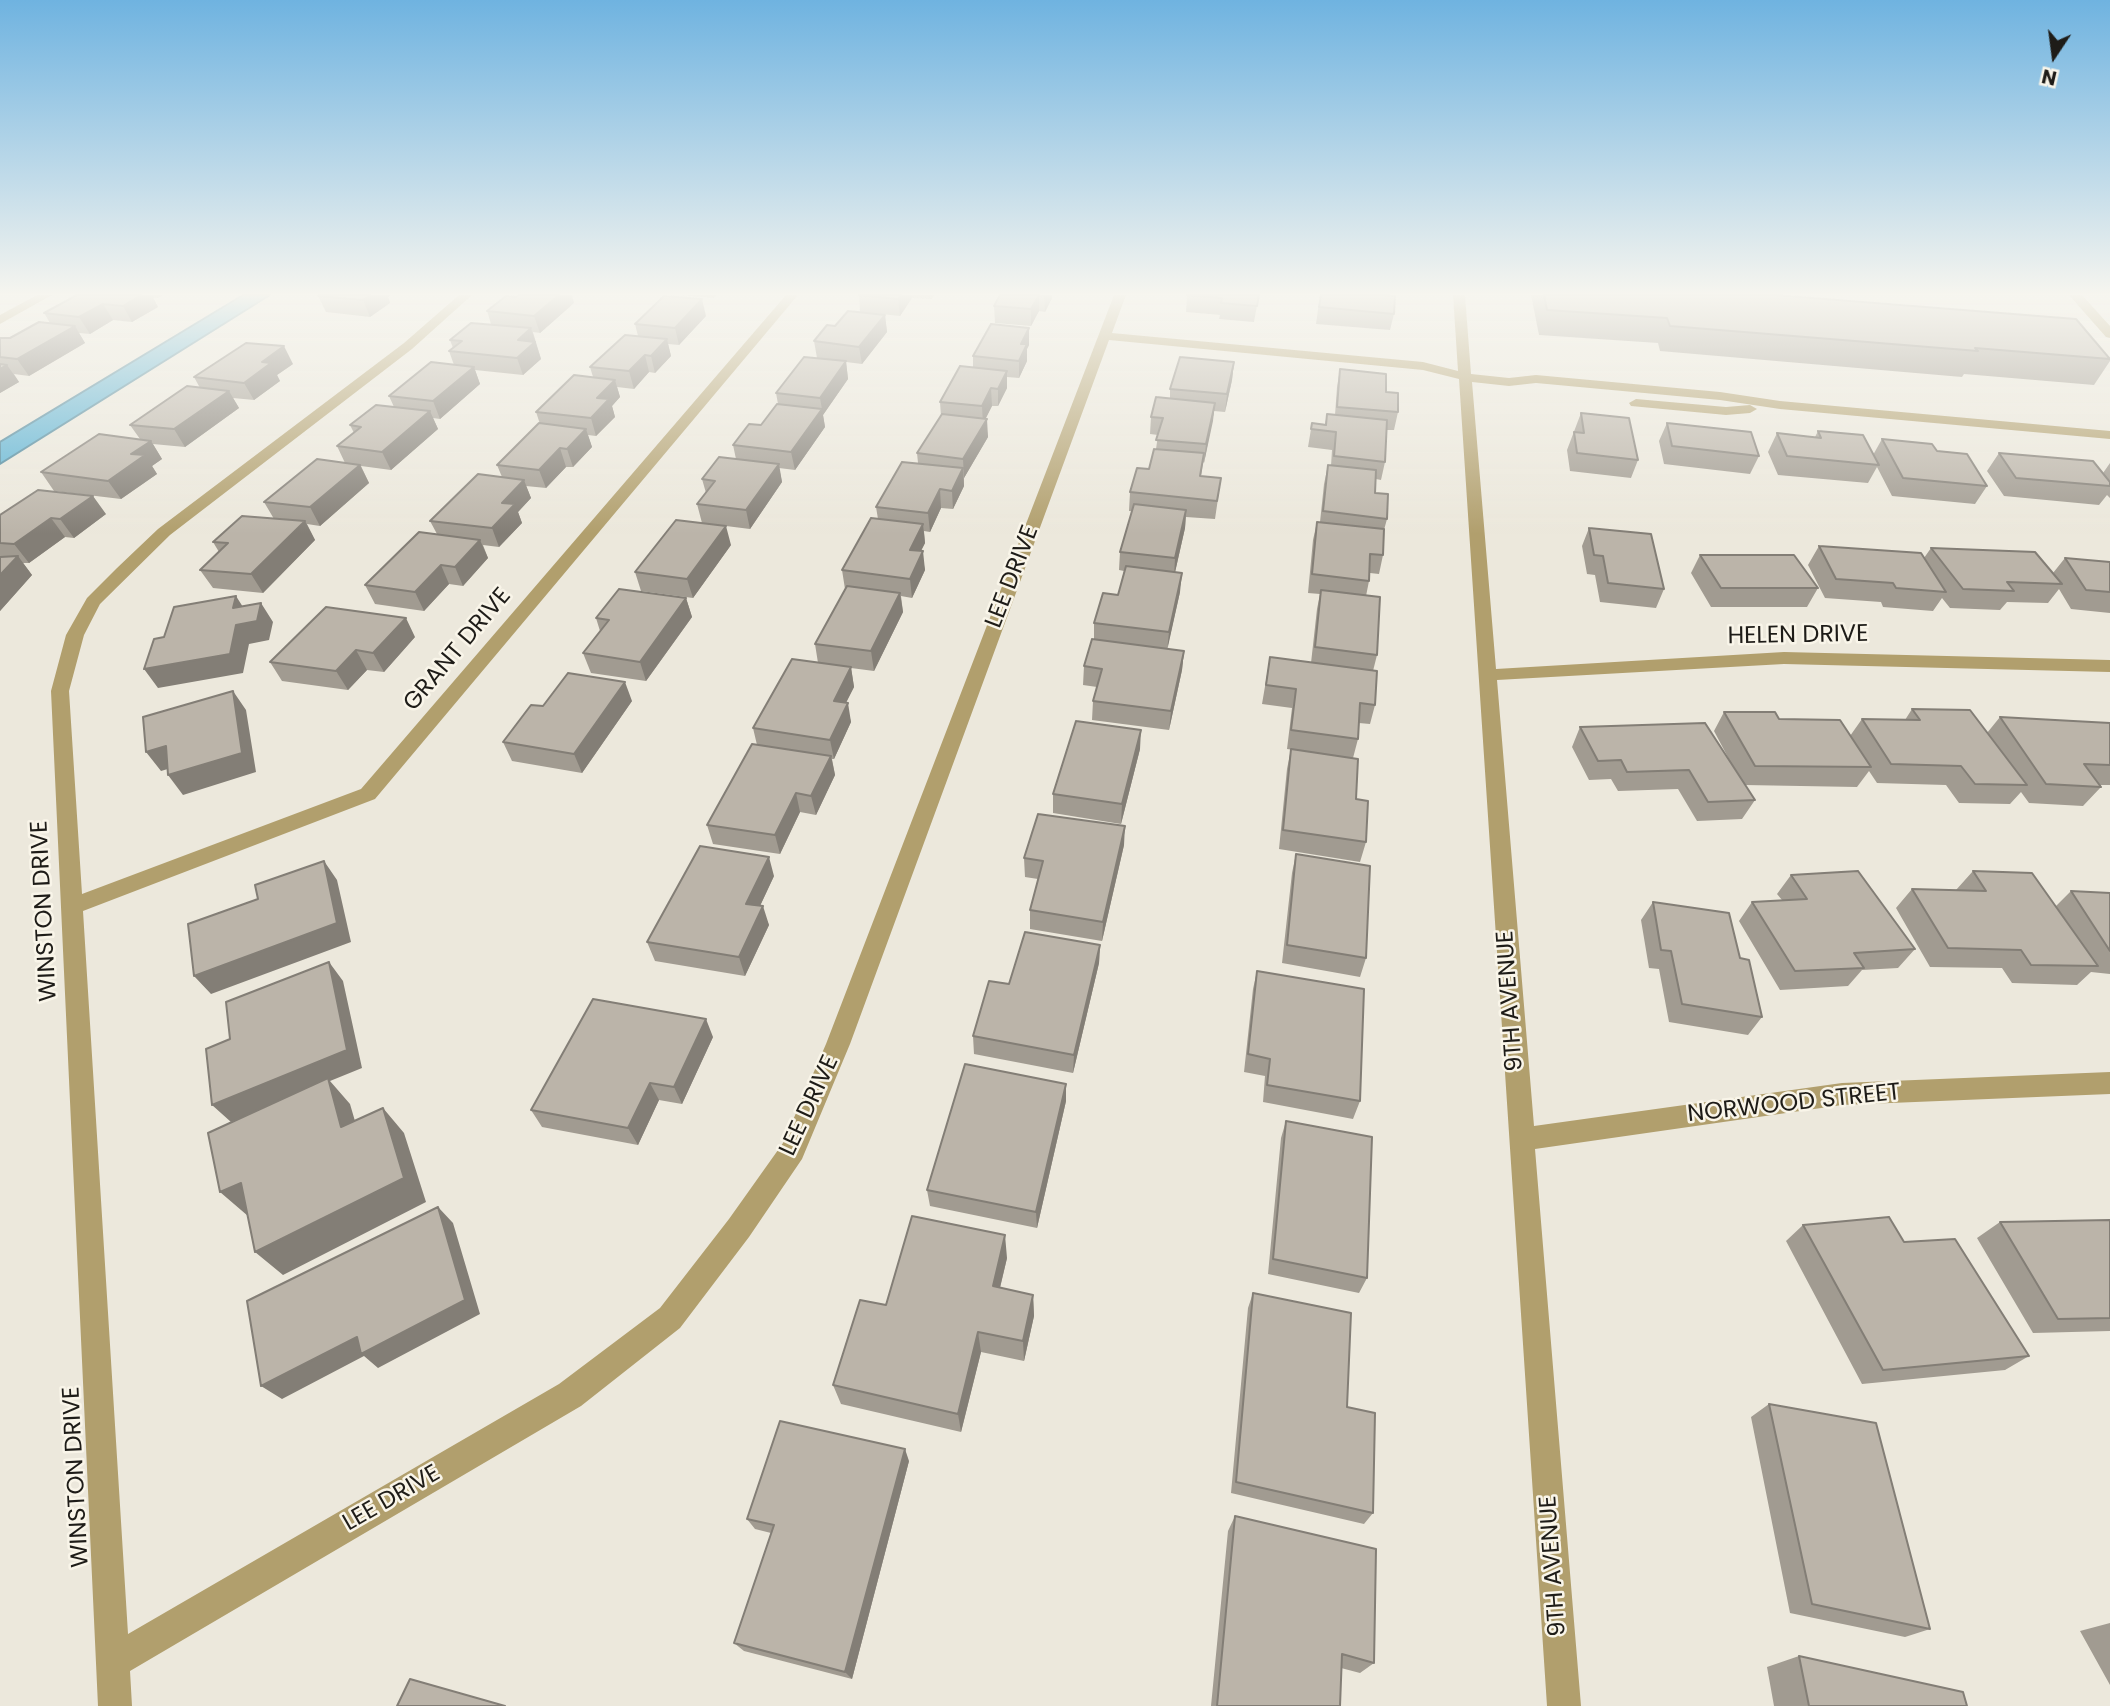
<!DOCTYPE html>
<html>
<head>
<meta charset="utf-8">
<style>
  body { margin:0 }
  #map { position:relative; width:2110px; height:1706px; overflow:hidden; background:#ece8dc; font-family:Poppins,sans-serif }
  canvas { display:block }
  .north { position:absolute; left:2019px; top:21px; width:70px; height:70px; -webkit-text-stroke:5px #f9f5e9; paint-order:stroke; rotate:193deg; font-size:19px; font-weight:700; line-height:28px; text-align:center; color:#1e1c18 }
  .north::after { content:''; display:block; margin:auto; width:24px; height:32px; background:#1e1c18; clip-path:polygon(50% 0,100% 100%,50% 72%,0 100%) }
</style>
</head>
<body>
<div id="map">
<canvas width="2110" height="1706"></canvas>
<div class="north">N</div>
</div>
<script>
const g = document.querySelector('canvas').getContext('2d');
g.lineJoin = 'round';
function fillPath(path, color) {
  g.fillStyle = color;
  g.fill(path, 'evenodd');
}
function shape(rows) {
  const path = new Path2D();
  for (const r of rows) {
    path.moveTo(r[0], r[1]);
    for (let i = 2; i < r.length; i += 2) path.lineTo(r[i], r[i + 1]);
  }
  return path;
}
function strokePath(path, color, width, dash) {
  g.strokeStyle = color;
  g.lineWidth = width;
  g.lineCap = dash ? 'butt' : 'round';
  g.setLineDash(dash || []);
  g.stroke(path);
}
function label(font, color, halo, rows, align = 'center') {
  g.font = font + ' Poppins,sans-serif';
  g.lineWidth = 5;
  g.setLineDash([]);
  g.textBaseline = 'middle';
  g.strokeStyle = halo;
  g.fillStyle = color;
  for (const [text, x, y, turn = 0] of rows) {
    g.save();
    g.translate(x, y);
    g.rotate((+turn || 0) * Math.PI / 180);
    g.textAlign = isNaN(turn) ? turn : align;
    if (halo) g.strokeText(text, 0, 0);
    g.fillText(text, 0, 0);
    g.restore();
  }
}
const water = shape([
  [243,295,270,295,0,464,0,442,243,295]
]);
fillPath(water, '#5ab2d4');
strokePath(water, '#48859c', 2);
fillPath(shape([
  [37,295,52,295,0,324,0,315,37,295],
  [459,295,472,295,412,349,170,535,100,604,84,635,69,691,82,894,361,789,786,295,798,295,375,799,83,911,128,1634,559,1384,660,1308,729,1219,783,1143,826,1044,1114,295,1126,295,1112,333,1423,362,1458,371,1453,295,1465,295,1471,374,1509,378,1536,375,1720,392,1780,401,2110,431,2110,439,1780,409,1720,400,1536,383,1509,386,1472,382,1496,669,1784,652,2110,660,2110,672,1784,664,1497,680,1534,1126,1842,1083,2110,1072,2110,1094,1842,1105,1535,1149,1581,1706,1547,1706,1459,379,1423,370,1109,340,850,1044,802,1159,749,1237,680,1328,581,1406,130,1671,132,1706,98,1706,51,691,66,635,87,598,117,568,158,529,404,343,459,295],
  [2069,295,2082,295,2110,326,2110,338,2106,337,2069,295],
  [1636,399,1726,407,1750,405,1757,409,1750,413,1726,415,1631,406,1629,403,1636,399]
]), '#b19f6d');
fillPath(shape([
  [77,295,163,295,158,298,153,298,158,307,132,322,113,320,90,334,79,333,85,343,29,376,14,374,19,382,0,393,0,338,10,338,50,323,44,313],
  [319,295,391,295,388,297,390,303,370,317,326,312,318,296],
  [680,295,717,295,714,298],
  [859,295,934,295,932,299,912,298,900,316,871,313,885,315,887,332,862,364,846,362,848,379,823,415,825,427,795,470,779,468,782,482,750,529,702,523,697,504,706,493,702,479,736,459,733,445,761,425,778,404,776,393,817,358,814,341,835,326,860,312],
  [1000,295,1052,295,1052,298,1045,312,1039,311,1031,326,995,323,994,306],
  [1187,295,1259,295,1254,322,1219,319,1220,315,1186,312],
  [1320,295,1389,295,1394,314,1390,330,1316,324],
  [1531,295,1777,295,2110,358,2110,361,2094,385,1964,374,1962,377,1660,351,1658,343,1539,335],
  [574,303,540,333,533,332,541,359,523,375,475,370,480,384,440,419,433,418,438,429,391,470,361,466,369,483,320,526,307,524,315,540,263,593,213,588,200,570,219,552,213,542,274,519,264,502,345,463,337,446,354,433,350,425,394,407,389,396,454,365,449,351,453,348,450,340,491,324,487,311],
  [706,316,679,345,668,344,671,356,655,373,649,372,634,389,617,387,620,397,612,406,615,417,596,436,588,435,592,447,573,467,566,467,546,488,526,486,531,498,518,512,522,523,499,547,483,545,488,558,463,586,449,584,424,611,375,604,365,585,437,534,430,521,502,477,497,465,540,424,536,412,593,377,590,367,638,336,635,324],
  [1029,328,1029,345,1027,349,1027,361,1019,378,1007,377,1007,388,998,406,992,406,985,419,988,437,964,478,964,486,953,509,941,508,930,532,924,531,925,543,921,551,925,570,912,598,901,596,903,612,874,671,851,668,854,687,846,703,851,722,834,759,832,759,835,775,816,815,800,812,780,854,713,844,707,825,757,745,753,728,818,663,815,644,845,589,842,570,878,519,876,507,918,463,917,453,941,416,940,402,973,367,973,356],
  [1234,362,1232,380,1225,412,1214,411,1204,463,1203,462,1201,476,1221,478,1215,519,1186,517,1185,528,1175,572,1180,592,1167,649,1184,651,1182,670,1169,730,1092,720,1093,701,1097,687,1083,685,1084,666,1094,640,1094,623,1118,595,1124,571,1119,570,1120,552,1132,511,1129,511,1130,492,1149,469,1156,449,1158,435,1150,434,1151,417,1170,399,1170,389],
  [293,364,277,375,280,381,254,400,233,398,239,408,185,447,153,444,162,459,152,466,157,474,121,499,54,491,41,472,140,439,130,425,200,388,194,377],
  [1340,369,1386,392,1398,412,1394,430,1386,430,1385,462,1381,480,1376,479,1375,493,1387,519,1384,530,1383,555,1379,574,1370,573,1369,581,1366,596,1377,655,1373,671,1375,705,1370,724,1359,723,1358,739,1353,758,1287,749,1292,708,1262,704,1270,657,1311,663,1317,609,1320,594,1308,593,1313,540,1317,522,1320,522,1324,484,1328,465,1331,466,1332,450,1308,447,1312,423,1325,424,1327,414,1335,415,1337,387],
  [1581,413,1638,460,1631,478,1570,471,1567,450],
  [1667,423,1759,456,1750,474,1664,464,1659,441],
  [1818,431,1873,455,1882,439,1937,451,1987,486,1975,504,1892,496,1877,467,1868,483,1778,475,1768,452,1777,433,1815,437],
  [1999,453,2103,473,2110,463,2110,498,2107,495,2099,505,2004,496,1987,471],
  [106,514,74,538,65,537,29,563,23,563,32,575,0,611,0,515],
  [1589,528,1664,589,1656,608,1600,602,1595,575,1587,574,1582,546],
  [731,545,693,598,641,591,635,572],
  [1819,546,1924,558,1931,548,2053,573,2065,558,2110,562,2110,613,2071,609,2059,589,2048,603,2007,602,2000,610,1950,608,1942,598,1933,611,1883,607,1881,602,1825,598,1808,565],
  [1700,555,1818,588,1807,607,1711,607,1691,573],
  [686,598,692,617,646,681,591,673,583,653,600,631,596,618],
  [415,637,384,672,367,670,348,690,282,681,270,662],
  [632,701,582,773,512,761,503,742,543,706],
  [1912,709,1987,733,2000,717,2110,723,2110,785,2100,785,2101,787,2083,806,2029,803,2021,792,2010,804,1959,803,1946,785,1877,783,1869,771,1857,787,1745,785,1755,800,1742,819,1697,821,1678,789,1618,791,1611,779,1589,780,1572,747,1580,727,1731,763,1714,731,1724,712,1779,719,1850,736,1862,719,1905,720],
  [1140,749,1121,824,1053,813,1053,794],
  [1291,749,1356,799,1366,842,1360,862,1279,849,1287,769],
  [1124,845,1102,941,1030,929,1030,910,1038,879,1025,877,1024,858],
  [1296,854,1366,958,1360,977,1282,963,1292,873],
  [1973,871,2056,906,2071,891,2110,893,2110,974,2091,972,2077,985,2012,983,2002,968,1930,967,1896,908,1912,889,1956,890],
  [1791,875,1915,949,1898,968,1862,970,1848,986,1780,990,1739,921,1752,902,1782,900,1777,894],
  [774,876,760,906,769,925,745,976,655,961,647,942],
  [1653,902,1740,958,1762,1017,1748,1035,1669,1022,1659,969,1649,968,1641,920],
  [1100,945,1099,963,1073,1073,974,1054,973,1036,1009,984],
  [1257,971,1360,1101,1353,1119,1263,1102,1265,1076,1244,1072,1253,989],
  [713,1037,682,1104,659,1100,638,1145,542,1127,531,1110],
  [1066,1084,1066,1101,1037,1228,930,1206,927,1190],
  [1286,1121,1367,1278,1359,1293,1268,1274,1281,1138],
  [2110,1220,2110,1331,2033,1333,1977,1238,2000,1222],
  [1803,1225,1904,1242,2029,1356,2005,1370,1862,1384,1786,1241],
  [1007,1258,1000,1288,1033,1295,1034,1316,1024,1361,981,1352,961,1432,841,1404,833,1385,886,1305],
  [1253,1293,1347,1407,1373,1513,1364,1524,1231,1493,1248,1308],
  [1769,1404,1930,1629,1905,1637,1790,1613,1751,1417],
  [909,1461,852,1679,744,1651,734,1643,771,1533,755,1529,747,1519],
  [1235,1516,1374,1663,1360,1673,1341,1668,1340,1706,1211,1706,1228,1531],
  [2110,1623,2110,1685,2080,1631],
  [1799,1656,1967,1706,1774,1706,1767,1667]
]), '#a19b91');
fillPath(shape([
  [141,295,152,295,158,307,132,322,123,306],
  [370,295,391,295,388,297,390,303,370,317,363,300],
  [559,295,572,295,574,303,540,333,534,316],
  [901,295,912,295,912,298,900,316,898,299],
  [1039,295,1039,311,1031,326,1031,309],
  [1044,295,1052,295,1052,298,1045,312],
  [702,299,706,316,679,345,675,328],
  [103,304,113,320,90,334,79,317],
  [885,315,887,332,862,364,859,347],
  [75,326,85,343,29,376,17,359],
  [531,328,541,359,523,375,517,358,518,340],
  [1029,328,1029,345,1027,349,1027,361,1019,378,1019,361,1021,344],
  [667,339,671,356,655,373,651,356],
  [284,346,293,364,277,375,280,381,254,400,244,383,262,362],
  [645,355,649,372,634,389,629,371],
  [846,361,848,379,823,415,820,398],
  [1234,362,1232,380,1225,412,1227,394],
  [7,365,19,382,0,393,0,369],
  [474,367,480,384,440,419,433,401],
  [1007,371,1007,388,998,406,998,389],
  [615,380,620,397,612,406,615,417,596,436,591,418,597,398],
  [991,388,992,406,983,424,982,406],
  [229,391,239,408,185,447,174,429],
  [1215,403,1213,421,1204,463,1206,444],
  [822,409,825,427,795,470,791,452],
  [430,411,438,429,391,470,382,452],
  [987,419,988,437,964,478,963,459],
  [586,429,592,447,573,467,567,449],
  [151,441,162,459,152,466,157,474,121,499,108,481,131,454],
  [560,448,566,467,546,488,539,470],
  [779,464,782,482,750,529,746,510],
  [360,465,369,483,320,526,310,507],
  [963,468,964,486,953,509,952,491],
  [524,480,531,498,518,512,522,523,499,547,492,528,502,503],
  [940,489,941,508,930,532,928,513],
  [93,496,106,514,74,538,60,519],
  [1186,510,1185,528,1174,577,1175,558],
  [51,518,65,537,29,563,14,544],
  [305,521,315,540,263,593,251,574],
  [923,524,925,543,912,568,910,550],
  [726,526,731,545,693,598,687,579],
  [480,540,488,558,463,586,455,567],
  [923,551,925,570,912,598,910,579],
  [18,556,32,575,0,611,0,575],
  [441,565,449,584,424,611,415,592],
  [1182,573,1180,592,1167,651,1169,632],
  [900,593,903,612,874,671,871,651],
  [236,596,248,615,261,603,273,622,269,640,249,644,243,673,158,688,144,669,233,608],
  [686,598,692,617,646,681,640,662],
  [406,618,415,637,384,672,373,653],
  [356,650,367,670,348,690,336,671],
  [1184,651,1182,670,1169,730,1171,711],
  [851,667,854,687,837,720,834,701],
  [625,682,632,701,582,773,574,754],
  [233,691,246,710,256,772,183,795,168,775],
  [848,703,851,722,834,759,830,740],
  [1141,730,1140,749,1121,824,1122,804],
  [166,746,181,765,161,771,146,752],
  [831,756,835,775,816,815,811,796],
  [796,793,800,812,780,854,775,835],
  [1125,826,1124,845,1102,941,1103,922],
  [769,857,774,876,752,923,746,904],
  [324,861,337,880,351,942,211,994,194,976],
  [763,906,769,925,745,976,739,957],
  [1100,945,1099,963,1073,1073,1074,1055],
  [329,962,343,981,362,1068,330,1081,350,1104,364,1152,341,1127,329,1082,231,1122,212,1105],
  [706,1019,713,1037,682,1104,674,1087],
  [650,1083,659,1100,638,1145,628,1128],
  [1066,1084,1066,1101,1037,1228,1036,1212],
  [383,1108,404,1133,426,1202,283,1275,255,1252],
  [241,1183,248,1216,220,1192],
  [438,1207,453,1223,480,1314,378,1368,364,1356,282,1399,261,1386,357,1337],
  [1005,1235,1007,1258,995,1308,993,1286],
  [1033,1295,1034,1316,1024,1361,1023,1341],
  [978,1332,981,1352,961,1432,958,1414],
  [905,1449,909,1461,852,1679,845,1672]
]), '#837e76');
const building = shape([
  [77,295,141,295,123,306,103,304,79,317,44,313,77,295],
  [319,295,370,295,363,300,318,296,319,295],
  [519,295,559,295,534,316,487,311,506,296,516,297,519,295],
  [859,295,901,295,898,299,859,295],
  [1000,295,1039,295,1031,309,994,306,1000,295],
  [1187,295,1259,295,1257,306,1221,303,1222,298,1187,295],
  [1321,295,1383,295,1395,296,1394,314,1319,307,1321,295],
  [1544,295,1775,295,2076,319,2110,359,1975,348,1978,351,1670,326,1667,318,1547,310,1544,295],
  [664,296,702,299,675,328,635,324,664,296],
  [848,311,885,315,859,347,814,341,827,325,835,326,848,311],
  [39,322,75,326,17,359,0,357,0,338,10,338,39,322],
  [471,323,531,328,518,340,535,342,517,358,449,351,462,341,450,340,471,323],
  [991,324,1029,328,1021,344,1027,344,1019,361,973,356,991,324],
  [625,335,667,339,651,356,645,355,629,371,590,367,625,335],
  [246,343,284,346,262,362,271,363,244,383,194,377,246,343],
  [804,357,846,361,820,398,776,393,804,357],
  [1180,357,1234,362,1227,394,1170,389,1180,357],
  [431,362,474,367,433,401,389,396,431,362],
  [0,364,7,365,0,369,0,364],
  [960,366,1007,371,998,389,991,388,982,406,940,402,960,366],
  [1340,369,1386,374,1386,392,1398,393,1398,412,1337,407,1340,369],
  [574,375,615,380,597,398,609,399,591,418,536,412,574,375],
  [187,386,229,391,174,429,130,425,187,386],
  [1156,397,1215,403,1206,444,1156,440,1163,418,1151,417,1156,397],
  [777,404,822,409,791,452,733,445,749,424,761,425,777,404],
  [376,405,430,411,382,452,337,446,361,427,350,425,376,405],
  [1581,413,1629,418,1638,460,1577,453,1574,432,1584,433,1581,413],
  [942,414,987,419,963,459,917,453,942,414],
  [1327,414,1387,420,1385,462,1334,456,1336,432,1311,429,1312,423,1326,425,1327,414],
  [539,423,586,429,567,449,560,448,539,470,497,465,539,423],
  [1667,423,1751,432,1759,456,1672,446,1667,423],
  [1818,431,1863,435,1879,465,1787,456,1777,433,1821,438,1818,431],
  [99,434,151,441,131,454,145,455,108,481,41,472,99,434],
  [1882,439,1932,444,1937,451,1967,454,1987,486,1903,478,1882,439],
  [1154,449,1204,453,1200,476,1221,478,1217,501,1130,492,1137,468,1149,469,1154,449],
  [1999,453,2093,461,2110,482,2110,486,2016,478,1999,453],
  [719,457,779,464,746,510,697,504,715,481,702,479,719,457],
  [317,459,360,465,310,507,264,502,317,459],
  [902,462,963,468,952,491,940,489,928,513,876,507,902,462],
  [1328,465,1376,470,1375,493,1388,494,1387,519,1323,511,1328,465],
  [478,474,524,480,502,503,515,504,492,528,430,521,478,474],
  [38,490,93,496,60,519,51,518,14,544,0,543,0,515,38,490],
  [1134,504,1186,510,1175,558,1120,552,1134,504],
  [242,516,305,521,251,574,200,570,228,543,213,542,242,516],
  [871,518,923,524,910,550,923,551,910,579,842,570,871,518],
  [676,520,726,526,687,579,635,572,676,520],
  [1317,522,1384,529,1383,555,1370,554,1369,581,1312,574,1317,522],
  [1589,528,1651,534,1664,589,1608,583,1603,556,1594,555,1589,528],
  [419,532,480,540,455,567,441,565,415,592,365,585,419,532],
  [1819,546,1921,553,1946,592,1896,588,1893,583,1836,579,1819,546],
  [1931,548,2035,552,2062,584,2007,582,2014,591,1963,589,1931,548],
  [1700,555,1794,555,1818,588,1721,588,1700,555],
  [18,556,0,575,0,557,18,556],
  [2065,558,2110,562,2110,592,2086,590,2065,558],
  [1126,566,1182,573,1169,632,1094,623,1103,593,1118,595,1126,566],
  [847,586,900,593,871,651,815,644,847,586],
  [619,589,686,598,640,662,583,653,609,620,596,618,619,589],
  [1321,590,1380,597,1377,655,1315,647,1321,590],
  [236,596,233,608,261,603,257,621,236,625,230,654,144,669,154,639,164,637,174,607,236,596],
  [326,607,406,618,373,653,356,650,336,671,270,662,326,607],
  [1092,639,1184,651,1171,711,1093,701,1102,669,1084,666,1092,639],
  [1270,657,1377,671,1375,705,1360,703,1358,739,1291,730,1296,689,1266,685,1270,657],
  [792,659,851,667,834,701,848,703,830,740,753,728,792,659],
  [568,673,625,682,574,754,503,742,531,705,543,706,568,673],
  [233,691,242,753,168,775,166,746,146,752,143,717,233,691],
  [1912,709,1970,710,2027,785,1975,784,1961,766,1891,764,1862,719,1920,720,1912,709],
  [1724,712,1775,712,1779,719,1840,720,1871,767,1755,766,1724,712],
  [2000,717,2110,723,2110,765,2084,764,2101,787,2046,784,2000,717],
  [1076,721,1141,730,1122,804,1053,794,1076,721],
  [1705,723,1755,800,1708,802,1689,770,1627,772,1621,760,1598,761,1580,727,1705,723],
  [752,744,831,756,811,796,796,793,775,835,707,825,752,744],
  [1291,749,1358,759,1356,799,1368,801,1366,842,1283,830,1291,749],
  [1038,814,1125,826,1103,922,1030,910,1043,861,1024,858,1038,814],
  [700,846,769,857,746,904,763,906,739,957,647,942,700,846],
  [1296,854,1370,866,1366,958,1287,945,1296,854],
  [324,861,337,923,194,976,188,924,258,899,255,885,324,861],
  [1858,871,1915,949,1854,953,1864,968,1795,971,1752,902,1807,899,1791,875,1858,871],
  [1973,871,2032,873,2098,966,2031,965,2021,950,1948,948,1912,889,1986,891,1973,871],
  [2071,891,2110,893,2110,951,2071,891],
  [1653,902,1729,913,1740,958,1749,960,1762,1017,1682,1004,1671,951,1661,950,1653,902],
  [1025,932,1100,945,1074,1055,973,1036,989,981,1009,984,1025,932],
  [329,962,347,1050,212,1105,206,1049,230,1039,226,1002,329,962],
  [1257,971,1364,989,1360,1101,1267,1085,1270,1059,1248,1054,1257,971],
  [593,999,706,1019,674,1087,650,1083,628,1128,531,1110,593,999],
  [965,1064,1066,1084,1036,1212,927,1190,965,1064],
  [328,1078,341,1127,383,1108,404,1178,255,1252,241,1183,220,1192,208,1133,328,1078],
  [1286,1121,1372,1137,1367,1278,1273,1259,1286,1121],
  [438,1207,465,1300,361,1354,357,1337,261,1386,247,1301,438,1207],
  [912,1216,1005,1235,993,1286,1033,1295,1023,1341,978,1332,958,1414,833,1385,860,1300,886,1305,912,1216],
  [1889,1217,1904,1242,1955,1239,2029,1356,1883,1370,1803,1225,1889,1217],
  [2110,1220,2110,1318,2058,1319,2000,1222,2110,1220],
  [1253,1293,1351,1313,1347,1407,1375,1413,1373,1513,1236,1482,1253,1293],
  [1769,1404,1876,1423,1930,1629,1812,1604,1769,1404],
  [780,1421,905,1449,845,1672,734,1643,774,1525,747,1519,780,1421],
  [1235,1516,1376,1549,1374,1663,1342,1654,1340,1706,1217,1706,1235,1516],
  [1799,1656,1963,1692,1967,1706,1809,1706,1799,1656],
  [410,1679,505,1706,397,1706,410,1679]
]);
fillPath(building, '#bbb4a9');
strokePath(building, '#837e76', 2);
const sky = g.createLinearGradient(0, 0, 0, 534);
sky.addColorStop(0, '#6fb3e0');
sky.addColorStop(0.55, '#f6f5ef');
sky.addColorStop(1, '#f6f5ef00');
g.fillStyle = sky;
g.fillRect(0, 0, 2110, 534);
label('24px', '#1e1c18', '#f9f5e9', [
  ["LEE DRIVE",1013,577,-69],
  ["HELEN DRIVE",1798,636,-1],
  ["GRANT DRIVE",458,650,-50],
  ["WINSTON DRIVE",45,911,-93],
  ["9TH AVENUE",1511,1001,-94],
  ["NORWOOD STREET",1794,1104,-6],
  ["LEE DRIVE",810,1106,-65],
  ["WINSTON DRIVE",77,1477,-93],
  ["LEE DRIVE",392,1499,-30],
  ["9TH AVENUE",1554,1566,-94]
]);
</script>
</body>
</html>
